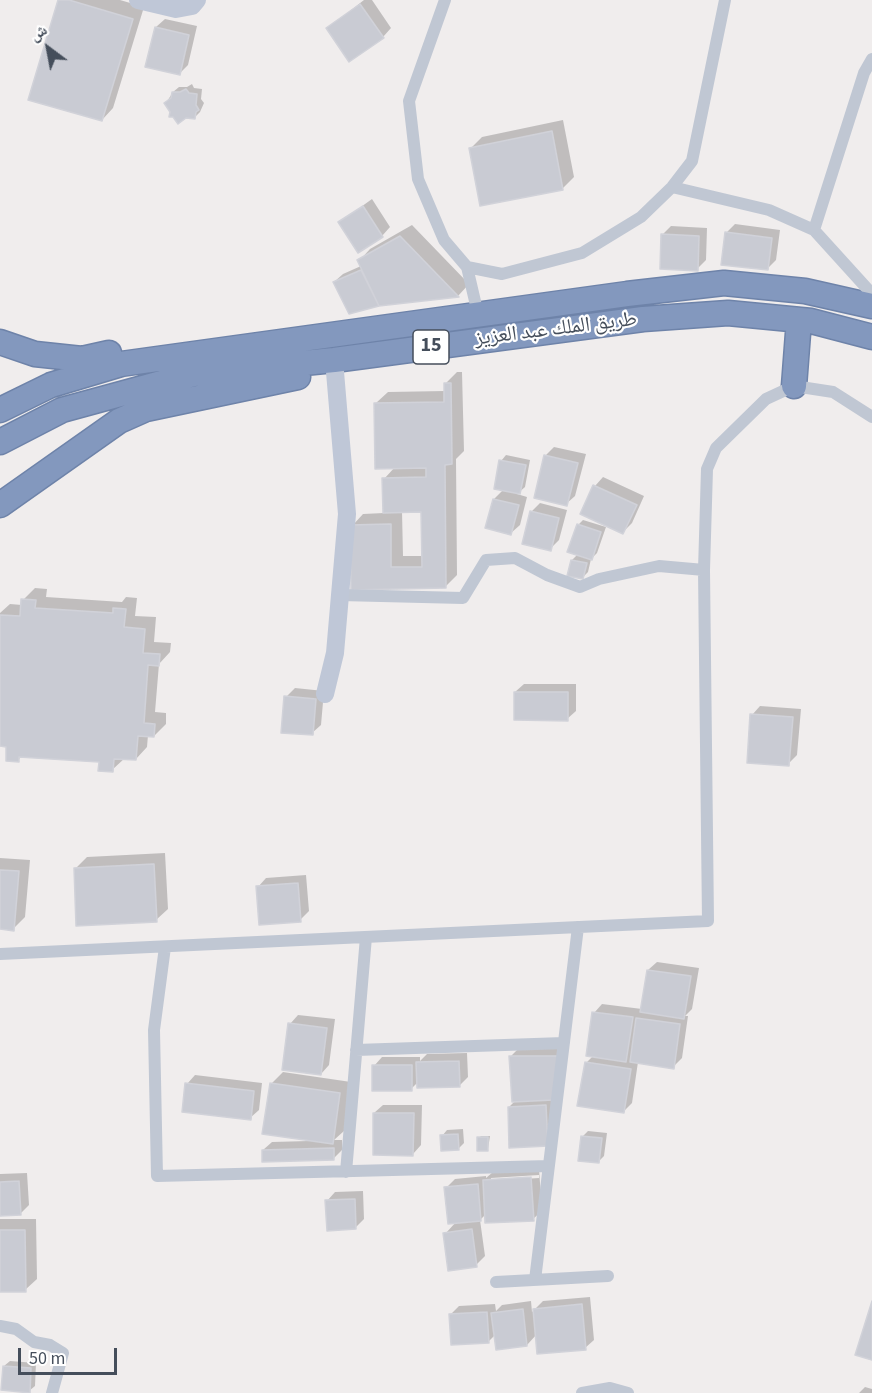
<!DOCTYPE html>
<html>
<head>
<meta charset="utf-8">
<style>
  body { margin:0 }
  #map { position:relative; width:872px; height:1393px; overflow:hidden; background:#f0eded; font-family:"Source Sans 3","Noto Naskh Arabic",sans-serif }
  canvas { display:block }
  .north { position:absolute; left:18px; top:18px; width:60px; height:60px; -webkit-text-stroke:4px #fff; paint-order:stroke; rotate:328deg; font-size:16px; font-weight:700; line-height:24px; text-align:center; color:#454e5b }
  .north::after { content:''; display:block; margin:auto; width:21px; height:27px; background:#454e5b; clip-path:polygon(50% 0,100% 100%,50% 72%,0 100%) }
  .scale { position:absolute; left:18px; top:1348px; width:99px; height:27px; box-sizing:border-box; border:3px solid #454e5b; border-top:0; padding-left:8px; font-size:18px; line-height:21px; white-space:nowrap; color:#454e5b; -webkit-text-stroke:4px #fff; paint-order:stroke }
</style>
</head>
<body>
<div id="map">
<canvas width="872" height="1393"></canvas>
<div class="north">ش</div>
<div class="scale">50 m</div>
</div>
<script>
const g = document.querySelector('canvas').getContext('2d');
g.lineJoin = 'round';
function fillPath(path, color) {
  g.fillStyle = color;
  g.fill(path, 'evenodd');
}
function shape(rows) {
  const path = new Path2D();
  for (const r of rows) {
    path.moveTo(r[0], r[1]);
    for (let i = 2; i < r.length; i += 2) path.lineTo(r[i], r[i + 1]);
  }
  return path;
}
function strokePath(path, color, width, dash) {
  g.strokeStyle = color;
  g.lineWidth = width;
  g.lineCap = dash ? 'butt' : 'round';
  g.setLineDash(dash || []);
  g.stroke(path);
}
function label(font, color, halo, rows, align = 'center') {
  g.font = font + ' "Source Sans 3","Noto Naskh Arabic",sans-serif';
  g.lineWidth = 4.5;
  g.setLineDash([]);
  g.textBaseline = 'middle';
  g.strokeStyle = halo;
  g.fillStyle = color;
  for (const [text, x, y, turn = 0] of rows) {
    g.save();
    g.translate(x, y);
    g.rotate((+turn || 0) * Math.PI / 180);
    g.textAlign = isNaN(turn) ? turn : align;
    if (halo) g.strokeText(text, 0, 0);
    g.fillText(text, 0, 0);
    g.restore();
  }
}
fillPath(shape([
  [59,0,120,0,144,7,113,108,102,120],
  [364,0,372,0,391,28,383,37,328,28],
  [165,19,197,26,188,65,179,74,156,27],
  [192,84,194,88,202,89,201,99,204,103,200,112,195,117,171,111,166,103,173,92,179,87,187,87],
  [563,120,574,177,563,188,471,148,482,137],
  [372,199,390,227,382,236,340,222],
  [735,224,780,230,776,260,767,269,726,233],
  [412,225,469,284,458,296,379,305,350,313,334,282,343,274,361,266,359,261,370,249],
  [671,226,707,228,706,260,697,269,662,235],
  [457,372,462,372,464,451,456,459,457,575,446,586,352,588,352,526,363,514,384,513,384,479,395,467,376,403,388,392,445,391,445,384],
  [402,511,423,511,423,556,403,556],
  [554,447,586,454,575,496,566,504,546,455],
  [506,455,530,460,525,487,517,494,527,497,520,525,511,533,494,499,504,489,501,461],
  [603,477,644,496,632,523,623,532,595,486],
  [540,503,567,510,559,540,550,549,531,512],
  [583,520,606,527,597,553,591,559,588,572,583,577,572,560,578,554,578,525],
  [35,588,47,589,46,597,122,602,126,597,137,598,135,616,156,617,154,642,171,643,170,652,159,664,155,712,166,713,166,724,154,736,148,735,147,747,136,759,125,758,112,770,100,760,23,755,18,760,8,746,0,745,0,613,10,604,22,605,23,600],
  [524,684,576,684,576,711,567,719,515,692],
  [295,688,324,691,321,725,312,733,286,697],
  [760,706,801,709,797,755,788,764,752,715],
  [165,853,168,909,156,920,76,868,87,857],
  [0,858,30,860,25,917,13,929,0,928],
  [306,875,309,911,300,920,258,887,266,878],
  [657,962,699,968,692,1009,685,1016,688,1016,682,1058,673,1067,638,1062,632,1103,623,1112,586,1063,593,1056,594,1013,602,1004,642,1009,648,970],
  [298,1015,335,1019,329,1065,321,1074,290,1024],
  [519,1048,567,1048,556,1136,509,1107,516,1100,510,1057],
  [467,1053,468,1077,459,1086,418,1082,411,1089,374,1066,382,1057,420,1057,420,1061,427,1054],
  [283,1072,351,1082,344,1131,334,1140,342,1140,342,1150,333,1159,263,1150,272,1142,309,1141,271,1084],
  [195,1075,262,1083,259,1110,250,1118,187,1084],
  [383,1105,422,1105,421,1145,413,1154,374,1113],
  [463,1129,464,1143,458,1149,442,1136,447,1130],
  [588,1131,607,1133,604,1156,598,1162,582,1137],
  [481,1136,490,1136,488,1149,479,1138],
  [539,1169,542,1211,533,1219,486,1214,480,1220,485,1256,476,1265,445,1234,456,1222,446,1188,455,1179,486,1176,486,1178,493,1172],
  [539,1175,539,1178,491,1181,491,1178],
  [27,1173,29,1205,20,1214,0,1215,0,1174],
  [363,1191,364,1219,355,1228,327,1201,335,1192],
  [0,1219,36,1219,37,1279,25,1290,0,1291],
  [590,1297,594,1340,585,1348,537,1334,527,1345,496,1334,489,1341,450,1315,459,1306,495,1304,496,1311,502,1305,531,1301,532,1312,543,1301],
  [10,1361,36,1363,35,1386,29,1391,4,1366],
  [865,1387,872,1389,872,1393,859,1393]
]), '#0003');
const building = shape([
  [58,0,69,0,133,19,102,121,28,100,58,0],
  [360,4,384,38,349,62,326,28,360,4],
  [155,27,189,35,180,75,145,67,155,27],
  [186,89,189,93,197,94,196,105,199,110,196,112,195,119,186,118,178,124,173,117,169,117,170,112,164,103,171,98,172,92,180,92,186,89],
  [552,131,563,190,480,206,469,148,552,131],
  [363,206,383,237,358,253,338,222,363,206],
  [725,232,772,238,768,270,721,265,725,232],
  [661,234,699,236,698,271,660,269,661,234],
  [400,236,459,297,379,306,357,260,400,236],
  [361,270,379,306,349,314,333,282,361,270],
  [444,383,451,383,452,464,445,465,446,588,351,590,350,525,391,524,391,567,422,567,421,512,383,513,382,478,426,477,426,468,375,469,374,403,444,402,444,383],
  [544,455,578,463,567,506,534,498,544,455],
  [499,460,526,465,520,494,494,489,499,460],
  [593,485,637,505,623,534,580,514,593,485],
  [493,499,519,505,511,535,485,528,493,499],
  [530,511,559,518,551,551,522,544,530,511],
  [577,524,601,532,592,560,567,552,577,524],
  [571,560,587,563,583,579,567,576,571,560],
  [21,599,36,600,35,608,113,613,113,608,126,609,124,627,145,629,143,653,160,654,159,666,148,665,144,723,155,724,154,737,138,736,136,760,114,759,113,772,98,771,99,762,19,757,19,762,6,761,6,747,0,746,0,615,20,616,21,599],
  [514,692,568,692,568,721,514,720,514,692],
  [284,696,316,699,313,735,281,733,284,696],
  [750,714,793,717,789,766,747,763,750,714],
  [154,864,157,922,76,926,74,868,154,864],
  [0,870,19,871,14,931,0,929,0,870],
  [298,883,301,922,259,925,256,886,298,883],
  [647,970,691,976,684,1019,640,1012,647,970],
  [592,1012,633,1017,626,1062,586,1056,592,1012],
  [636,1018,680,1024,674,1069,630,1062,636,1018],
  [288,1023,327,1028,321,1075,282,1070,288,1023],
  [509,1056,559,1056,553,1100,512,1102,509,1056],
  [459,1061,460,1087,417,1088,416,1062,459,1061],
  [585,1062,631,1069,624,1113,577,1106,585,1062],
  [372,1065,412,1065,412,1091,372,1091,372,1065],
  [185,1083,254,1091,251,1120,182,1112,185,1083],
  [270,1083,340,1093,333,1144,262,1134,270,1083],
  [546,1105,548,1146,509,1148,508,1107,546,1105],
  [373,1113,414,1113,413,1156,373,1155,373,1113],
  [458,1134,459,1150,441,1151,440,1135,458,1134],
  [581,1136,602,1138,599,1163,578,1161,581,1136],
  [477,1137,488,1137,488,1151,477,1151,477,1137],
  [334,1148,334,1160,262,1162,262,1150,334,1148],
  [531,1177,534,1221,485,1223,483,1180,531,1177],
  [19,1181,21,1215,0,1216,0,1182,19,1181],
  [478,1184,481,1221,448,1224,444,1187,478,1184],
  [355,1199,356,1229,327,1231,325,1200,355,1199],
  [472,1229,477,1267,448,1271,443,1233,472,1229],
  [0,1230,25,1230,26,1292,0,1292,0,1230],
  [872,1301,872,1360,855,1355,872,1301],
  [582,1304,586,1350,537,1354,533,1309,582,1304],
  [523,1309,527,1346,496,1350,491,1313,523,1309],
  [487,1312,489,1343,451,1345,449,1314,487,1312],
  [3,1366,31,1368,30,1393,1,1390,3,1366]
]);
fillPath(building, '#c9cbd3');
strokePath(building, '#d1d2d9', 1.5);
const highway = shape([
  [0,342,35,354,82,359,109,353],
  [794,386,799,320],
  [0,410,51,385,121,364,627,294,724,283,805,291,872,306],
  [0,442,62,410,194,374,334,360,643,319,728,313,811,321,872,337],
  [0,505,119,421,146,409,298,377]
]);
strokePath(highway, '#6e83a9', 27);
strokePath(shape([
  [445,0,409,101,418,179,444,240,467,267,502,274,582,253,641,217,672,187,692,161,725,0],
  [672,187,769,210,814,230,872,294],
  [814,230,864,73,872,59],
  [467,267,478,314],
  [340,595,463,598,486,560,515,558,547,575,580,587,599,579,659,566,704,570],
  [165,947,154,1030,157,1176,549,1166],
  [0,954,708,921,704,570,707,469,716,448,766,399,794,386,833,392,872,417],
  [356,1050,564,1043],
  [346,1172,366,937],
  [535,1280,578,927],
  [496,1282,608,1276],
  [0,1326,16,1329,34,1342,50,1345,63,1353,52,1393],
  [582,1393,610,1388,628,1393]
]), '#c0c7d3', 12);
strokePath(shape([
  [138,0,176,9,192,6,197,0],
  [325,694,335,653,347,514,334,360]
]), '#bfc7d7', 18);
strokePath(highway, '#8398be', 24);
for (const [x, y, w] of [
  [431,347,36]
]) {
  const box = new Path2D();
  box.roundRect(x - w / 2, y - 17, w, 34, 4.5);
  g.fillStyle = '#fff';
  g.fill(box);
  strokePath(box, '#454e5b', 1.5);
}
label('bold 20px', '#454e5b', null, [
  ["15",431,347]
]);
label('21px', '#454e5b', '#fff', [
  ["طريق الملك عبد العزيز",556,330,-7]
]);
</script>
</body>
</html>
